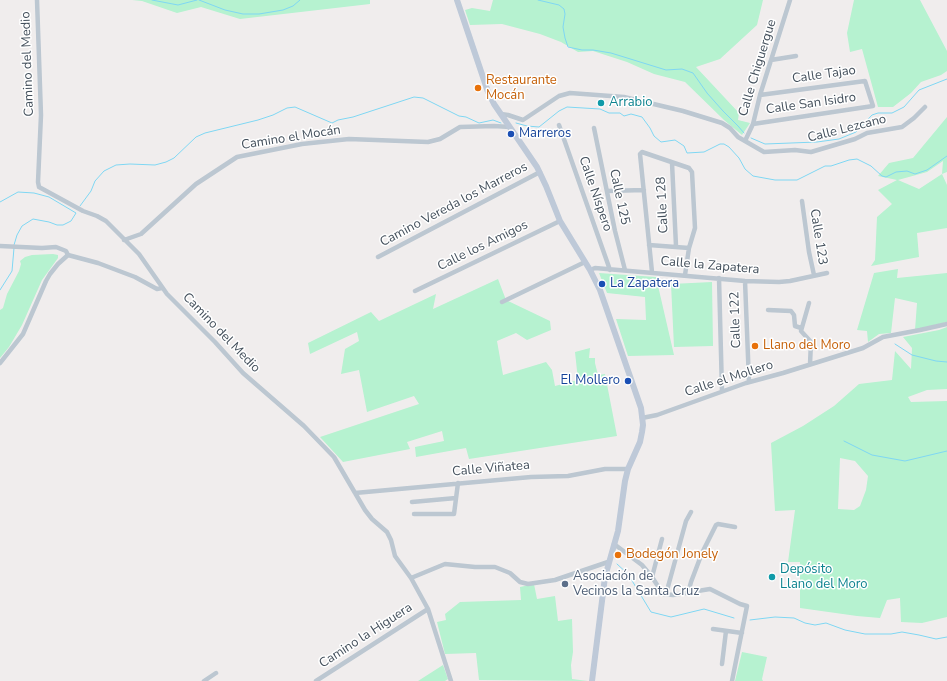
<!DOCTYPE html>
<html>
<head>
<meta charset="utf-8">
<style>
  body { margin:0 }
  canvas { display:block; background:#f0eded }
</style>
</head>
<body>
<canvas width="947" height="681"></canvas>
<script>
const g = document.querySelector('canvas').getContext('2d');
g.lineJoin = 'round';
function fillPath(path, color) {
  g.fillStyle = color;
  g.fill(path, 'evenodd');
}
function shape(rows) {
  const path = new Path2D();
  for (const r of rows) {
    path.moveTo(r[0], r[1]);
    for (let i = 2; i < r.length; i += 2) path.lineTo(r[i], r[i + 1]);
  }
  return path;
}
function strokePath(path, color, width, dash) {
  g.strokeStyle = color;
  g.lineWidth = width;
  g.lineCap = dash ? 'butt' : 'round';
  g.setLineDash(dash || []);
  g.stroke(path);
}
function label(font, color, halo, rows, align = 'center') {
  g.font = font + ' "Nunito Sans",sans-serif';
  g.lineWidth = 3;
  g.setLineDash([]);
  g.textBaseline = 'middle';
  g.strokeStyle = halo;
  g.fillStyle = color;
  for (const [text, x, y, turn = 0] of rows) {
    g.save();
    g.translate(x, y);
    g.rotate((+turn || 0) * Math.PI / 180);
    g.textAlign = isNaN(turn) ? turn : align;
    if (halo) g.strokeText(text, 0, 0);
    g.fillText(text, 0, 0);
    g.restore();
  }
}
fillPath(shape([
  [132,0,370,0,370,4,240,19,201,7,177,13,142,1],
  [493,0,763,0,757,25,720,59,696,67,739,113,738,120,750,123,742,135,724,120,685,82,654,74,627,62,593,51,578,52,561,42,540,34,502,24,470,25,465,10,472,8,490,11],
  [854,0,920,0,947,51,947,71,941,75,921,82,911,93,893,107,878,107,862,49,850,52,847,33],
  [947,117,947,172,942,174,947,185,947,228,917,233,919,257,871,266,875,260,877,217,892,204,878,190,897,180,878,176,889,163,913,158],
  [943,161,942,174,919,189,898,180,927,172],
  [53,254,58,255,58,258,42,280,22,325,9,347,0,358,0,310,3,308,7,294,19,271,21,264,20,261,25,257,32,255],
  [898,269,897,278,947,273,947,322,915,330,917,303,895,298,891,333,879,334,868,342,867,331,857,330,874,273],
  [599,273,656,277,674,355,628,356,616,319,646,320,645,297,607,293],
  [498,279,506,300,550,321,551,330,527,340,516,333,497,341,503,375,546,362,552,370,555,386,578,380,575,352,590,348,589,358,595,358,595,363,598,375,605,374,617,436,469,459,466,448,416,457,415,447,444,441,442,431,407,442,410,449,343,462,320,437,419,404,414,396,367,412,359,370,341,374,345,349,359,341,357,332,310,354,308,343,371,312,379,321,436,294,433,309],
  [712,282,713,346,674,347,671,284],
  [947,327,947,389,927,390,908,397,911,402,947,401,947,617,922,623,901,622,900,598,887,600,880,618,857,616,800,608,800,562,788,562,795,510,775,511,771,443,803,426,834,406,859,384,892,380,895,351,911,369,912,348,903,337,939,330],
  [840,458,855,461,868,476,866,490,860,506,854,510,838,509],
  [534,584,537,599,555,596,558,621,572,619,573,652,571,665,572,679,588,681,479,680,476,653,445,654,437,622,446,620,445,614,460,602,521,600,520,587],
  [742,652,767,657,762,679,763,681,735,681],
  [443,665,448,679,445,681,418,681]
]), '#b6f2d0');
strokePath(shape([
  [152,0,178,5,197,0],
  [199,0,225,10,243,14,259,14,283,10,293,6,300,0],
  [538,0,559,5,564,9,565,14,563,27,565,38,568,47,582,50,593,50,611,53,666,70,682,69,693,73,707,93,723,111,738,126,744,133],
  [516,123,527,126,539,127,559,111,567,107,600,109,609,113,620,113,624,116,631,114,642,117,650,128,654,136,661,142,675,140,684,146,687,153,704,152,720,144,724,144,729,147,739,158,745,169,753,176,775,180,797,180,825,166,831,166,849,160,857,159,871,166,882,176,886,177,896,172,907,171,915,174,927,170,947,156],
  [751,138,765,144,817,142,839,139,856,132,872,115,878,113,892,113,904,107,919,90,947,79],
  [0,202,18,192,34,193,49,197,76,213,71,221,63,225,57,225,49,222,33,219,22,226,17,235,14,245],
  [80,206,91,191,95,181,104,171,116,165,130,164,155,165,166,162,174,158,196,137,205,133,258,120,273,115,287,108,295,107,332,123,338,120,353,117,414,97,423,98,459,116,466,117,479,123,493,120,501,123],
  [0,290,12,271,14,248],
  [895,344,912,355,936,361,947,362],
  [844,441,872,455,905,461,947,451],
  [617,564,628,574,651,612,671,617,704,609,734,618],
  [750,620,775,617,794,618,805,623,815,625,826,623,845,630,865,634,891,634,902,632,919,635,936,639,947,637]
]), '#7fd7f3', 1);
strokePath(shape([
  [37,0,41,115,38,182,39,187,83,211,97,216,106,221,139,254,167,294,215,342,243,373,304,426,334,457,365,510,372,519,387,532,391,540,395,556,411,578,428,609,451,681],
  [771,60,796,56],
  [501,114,508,115,523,120,559,96,570,93,624,97,683,111,722,123,730,128,738,137,764,152,795,150,811,152,855,139,867,133,902,127,914,118,925,107],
  [753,124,873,106,865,81,760,95],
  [559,125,610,270],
  [594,128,615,231,625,270],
  [745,141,753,124,760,95,790,0],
  [672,163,676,246],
  [607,191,644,190],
  [802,201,809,252,814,275],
  [124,240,141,234,196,184,237,157,302,144,349,139,428,142,440,139,460,127,494,126,510,127],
  [649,245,689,248],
  [0,246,42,248,56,247,66,251,68,255],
  [378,257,540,172],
  [590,270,595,268,745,281,779,282,790,281,827,273],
  [652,272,640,154,642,152,689,168,692,172,695,228,689,248,685,275],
  [719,278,722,391],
  [745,281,749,382],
  [415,291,560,221],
  [502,302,585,262],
  [809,303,801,331,811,342,810,364],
  [768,310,791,311,794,315,795,326,801,328],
  [0,363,23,334,46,281,50,274,58,264,68,255,98,263,135,277,157,289,162,288],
  [642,418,657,415,746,383,783,373,863,348,883,337,920,330,947,324],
  [355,493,531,477,568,476,605,469,628,469],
  [412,502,456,498],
  [414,514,454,514,458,483],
  [614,544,642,565,652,577,663,594,673,595,710,589,740,604,747,606,732,681],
  [652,577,662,539],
  [411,578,445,564,475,567,495,567,510,573,520,582,528,584,555,580,608,562],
  [688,593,691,582,702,553,716,525,718,524,735,527],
  [666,594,686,521,691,512],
  [713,629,742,633],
  [722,664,726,631],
  [204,681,216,673],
  [316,681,428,609]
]), '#bcc7d1', 4.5);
strokePath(shape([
  [457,0,488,92,494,104,537,167,546,186,560,221,590,270,600,290,641,408,643,425,642,432,640,442,628,469,625,481,618,531,605,577,592,681]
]), '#bec9d8', 6);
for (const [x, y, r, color] of [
  [478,88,4,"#e8710a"],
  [601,103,4,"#0f9aa8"],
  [511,134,4,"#1a4fb4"],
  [602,284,4,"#1a4fb4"],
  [755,346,4,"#e8710a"],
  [628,381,4,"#1a4fb4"],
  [618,555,4,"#e8710a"],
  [772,577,4,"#0f9aa8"],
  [565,584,4,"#5c6f8a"]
]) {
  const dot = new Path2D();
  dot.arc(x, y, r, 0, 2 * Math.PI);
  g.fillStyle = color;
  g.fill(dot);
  strokePath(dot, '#fff', 1.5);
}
label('13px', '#44505c', '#fff', [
  ["Camino del Medio",28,64,-92],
  ["Calle Chiguergue",758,68,-73],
  ["Calle Tajao",824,75,-8],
  ["Calle San Isidro",811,104,-8],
  ["Calle Lezcano",847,129,-14],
  ["Camino el Mocán",291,138,-9],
  ["Calle Níspero",595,194,71],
  ["Calle 125",619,197,78],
  ["Camino Vereda los Marreros",454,205,-28],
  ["Calle 128",663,205,-93],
  ["Calle 123",818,237,81],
  ["Calle los Amigos",483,246,-26],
  ["Calle la Zapatera",710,266,5],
  ["Calle 122",736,320,-92],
  ["Camino del Medio",221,333,46],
  ["Calle el Mollero",729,379,-18],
  ["Calle Viñatea",491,469,-5],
  ["Camino la Higuera",366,636,-33]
]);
label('13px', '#c56008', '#fff', [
  ["Restaurante",486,81],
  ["Mocán",486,96],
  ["Llano del Moro",763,346],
  ["Bodegón Jonely",626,555]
], 'left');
label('13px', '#0d838f', '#fff', [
  ["Arrabio",609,103],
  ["Depósito",780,570],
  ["Llano del Moro",780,585]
], 'left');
label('13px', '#164399', '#fff', [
  ["Marreros",519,134],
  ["La Zapatera",610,284],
  ["El Mollero",620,381,"right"]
], 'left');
label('13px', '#4e5e75', '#fff', [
  ["Asociación de",573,577],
  ["Vecinos la Santa Cruz",573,592]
], 'left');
</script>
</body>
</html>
